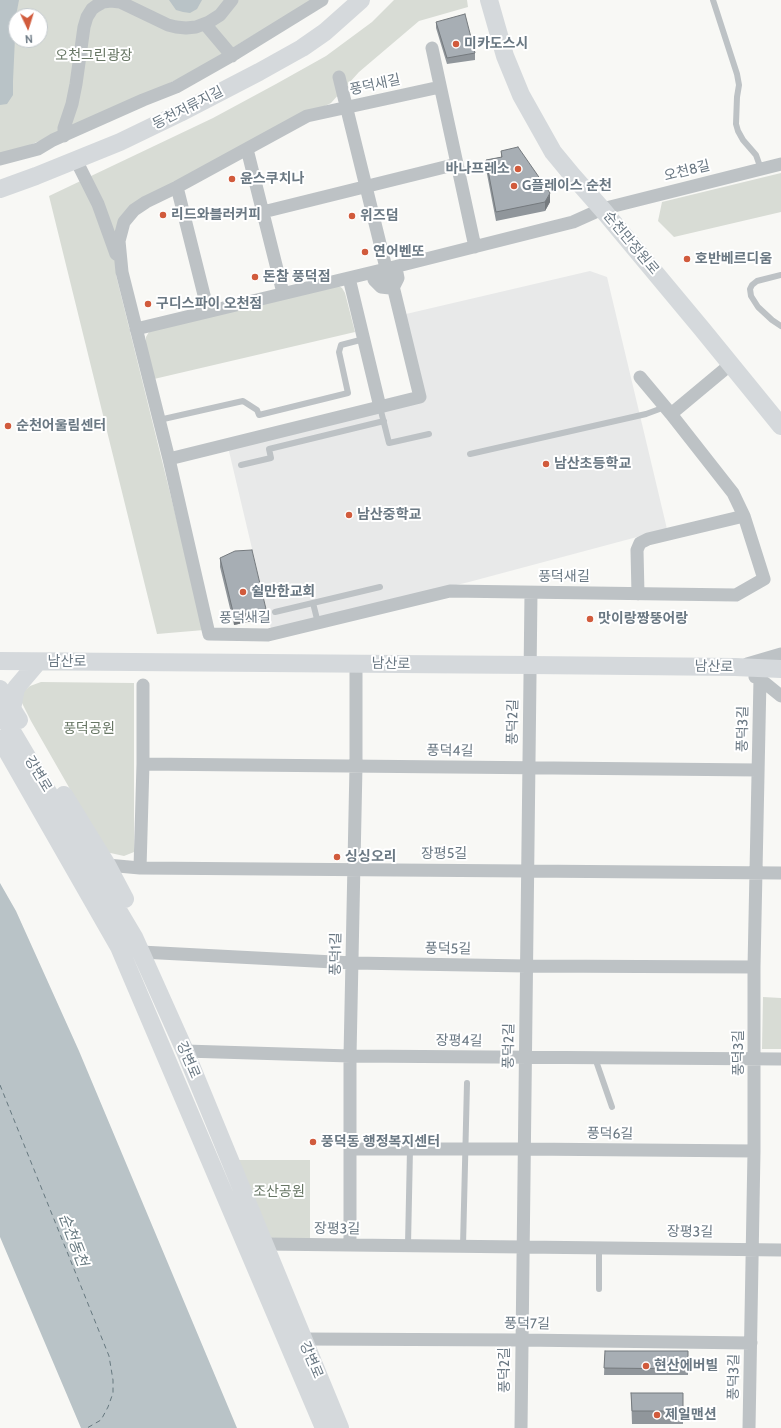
<!DOCTYPE html>
<html>
<head>
<meta charset="utf-8">
<style>
  body { margin:0 }
  #map { position:relative; width:781px; height:1428px; overflow:hidden; background:#f8f8f5; font-family:Cabin,sans-serif }
  canvas { display:block }
  .north { position:absolute; left:8px; top:8px; width:40px; height:40px; box-sizing:border-box; background:#fff; border:1px solid #c3c9cd; border-radius:50%; rotate:176deg; font-size:11px; font-weight:700; line-height:16px; text-align:center; color:#6a7883 }
  .north::after { content:''; display:block; margin:auto; width:14px; height:18px; background:#d15b3c; clip-path:polygon(50% 0,100% 100%,50% 72%,0 100%) }
</style>
</head>
<body>
<div id="map">
<canvas width="781" height="1428"></canvas>
<div class="north">N</div>
</div>
<script>
const g = document.querySelector('canvas').getContext('2d');
g.lineJoin = 'round';
function fillPath(path, color) {
  g.fillStyle = color;
  g.fill(path, 'evenodd');
}
function shape(rows) {
  const path = new Path2D();
  for (const r of rows) {
    path.moveTo(r[0], r[1]);
    for (let i = 2; i < r.length; i += 2) path.lineTo(r[i], r[i + 1]);
  }
  return path;
}
function strokePath(path, color, width, dash) {
  g.strokeStyle = color;
  g.lineWidth = width;
  g.lineCap = dash ? 'butt' : 'round';
  g.setLineDash(dash || []);
  g.stroke(path);
}
function label(font, color, halo, rows, align = 'center') {
  g.font = font + ' Cabin,"Noto Sans KR",sans-serif';
  g.lineWidth = 4;
  g.setLineDash([]);
  g.textBaseline = 'middle';
  g.strokeStyle = halo;
  g.fillStyle = color;
  for (const [text, x, y, turn = 0] of rows) {
    g.save();
    g.translate(x, y);
    g.rotate((+turn || 0) * Math.PI / 180);
    g.textAlign = isNaN(turn) ? turn : align;
    if (halo) g.strokeText(text, 0, 0);
    g.fillText(text, 0, 0);
    g.restore();
  }
}
fillPath(shape([
  [590,271,607,277,667,529,469,582,271,629,228,447,425,400,406,314]
]), '#e8e9e9');
fillPath(shape([
  [0,0,312,0,189,74,114,109,23,148,0,154],
  [16,16,40,16,40,40,16,40],
  [394,0,467,0,468,7,419,21,359,72,331,103,139,201,128,213,116,275,204,630,157,634,49,196,213,118,276,84,326,56,372,22],
  [781,173,781,212,674,237,658,221,662,202],
  [337,285,342,288,345,293,355,332,154,379,146,345,146,337,150,330],
  [41,682,134,683,134,852,124,856,106,852,31,721,20,699,24,691,30,686],
  [763,997,781,998,781,1049,762,1049],
  [233,1160,310,1160,310,1239,266,1239]
]), '#d8dcd5');
fillPath(shape([
  [0,0,19,0,16,16,13,81,13,95,7,104,0,105],
  [169,0,202,0,197,9,190,13,183,12,176,10],
  [0,883,16,911,79,1051,237,1428,81,1428,0,1237]
]), '#b9c3c7');
strokePath(shape([
  [0,1085,109,1356,113,1380,113,1393,108,1407,101,1420,87,1428]
]), '#66787f', 1, [5, 4]);
strokePath(shape([
  [713,0,737,74,739,85,737,97,736,124,738,131,743,140,756,155,761,169],
  [781,275,757,281,752,285,750,289,751,296,758,307,772,320,781,326],
  [380,407,389,443,429,434],
  [159,420,243,401,257,410,259,415,348,393,339,352,341,345,364,339],
  [470,454,646,414,665,407],
  [241,465,271,458,269,449,384,421],
  [313,603,318,623],
  [275,612,380,587],
  [595,1058,612,1107],
  [408,1245,410,1149],
  [463,1246,467,1083],
  [599,1247,599,1289]
]), '#bdc2c5', 6);
strokePath(shape([
  [205,24,232,56],
  [432,48,475,247],
  [339,77,388,276,397,273,398,278,394,286,390,288,381,287,374,280,388,276],
  [440,87,307,116,177,187,146,202,134,210,124,222,119,241,122,272,169,459,209,634,268,635,450,591,736,595,764,579,744,516,733,493,671,414,640,377],
  [64,136,64,128,72,104,76,84,84,27,87,17,92,9,96,6,103,2,111,1,120,2,168,25,176,27,186,28,196,27,209,22,220,15,232,0],
  [247,149,283,293],
  [0,159,38,149,53,140,143,100,176,87,236,53,322,0],
  [76,160,98,204,116,254],
  [177,187,208,311],
  [263,212,457,164],
  [349,278,380,407],
  [136,329,386,269,573,222,602,209,781,164],
  [671,414,731,364],
  [169,459,420,397,393,286],
  [638,594,637,550,640,543,648,539,744,516],
  [747,664,781,654],
  [755,677,760,679,781,696],
  [143,764,758,770],
  [107,865,140,868,781,873],
  [140,868,143,764,143,685],
  [141,952,353,963,526,966,754,967],
  [185,1051,350,1056,781,1059],
  [350,1149,524,1149,754,1151],
  [264,1244,781,1250],
  [350,1245,350,1056,356,766,356,663],
  [303,1339,521,1340,751,1343],
  [521,1428,531,593],
  [749,1428,754,1151,754,967,760,679]
]), '#bdc2c5', 13);
strokePath(shape([
  [489,0,505,56,521,95,553,152,572,175,602,209,702,329,781,426],
  [0,189,36,176,120,142,180,113,259,72,302,48,325,32,361,0],
  [0,661,530,665,735,667,781,669],
  [0,689,19,720],
  [12,709,16,688,38,662],
  [0,711,134,937,185,1051,340,1428],
  [0,739,119,947,324,1428],
  [64,795,107,865,125,899]
]), '#d5d9dc', 18);
fillPath(shape([
  [436,22,475,53,475,60,447,64,436,28],
  [501,151,550,202,545,211,496,221,486,169,486,160,501,157],
  [220,558,266,618,234,625,220,567],
  [605,1351,688,1351,688,1375,604,1375],
  [631,1393,683,1393,683,1424,632,1424]
]), '#90969b');
fillPath(shape([
  [550,193,550,202,545,211,545,202],
  [266,609,266,618,234,625,234,616]
]), '#757a7e');
const building = shape([
  [465,14,475,53,447,58,436,22,465,14],
  [518,147,550,193,545,202,496,212,486,160,502,157,501,151,518,147],
  [252,550,266,609,234,616,220,558,235,551,252,550],
  [605,1351,688,1351,688,1369,604,1368,605,1351],
  [631,1393,683,1393,683,1411,632,1411,631,1393]
]);
fillPath(building, '#a7aeb4');
strokePath(building, '#757a7e', 1);
for (const [x, y, r, color] of [
  [456,44,4,"#d15b3c"],
  [518,169,4,"#d15b3c"],
  [232,179,4,"#d15b3c"],
  [514,186,4,"#d15b3c"],
  [163,215,4,"#d15b3c"],
  [352,216,4,"#d15b3c"],
  [365,252,4,"#d15b3c"],
  [687,259,4,"#d15b3c"],
  [255,277,4,"#d15b3c"],
  [148,304,4,"#d15b3c"],
  [8,426,4,"#d15b3c"],
  [546,464,4,"#d15b3c"],
  [349,515,4,"#d15b3c"],
  [243,592,4,"#d15b3c"],
  [590,619,4,"#d15b3c"],
  [337,857,4,"#d15b3c"],
  [313,1142,4,"#d15b3c"],
  [646,1366,4,"#d15b3c"],
  [657,1415,4,"#d15b3c"]
]) {
  const dot = new Path2D();
  dot.arc(x, y, r, 0, 2 * Math.PI);
  g.fillStyle = color;
  g.fill(dot);
  strokePath(dot, '#fff', 1.5);
}
label('bold 14px', '#6a7883', '#fff', [
  ["미카도스시",464,44],
  ["바나프레소",510,169,"right"],
  ["윤스쿠치나",240,179],
  ["G플레이스 순천",522,186],
  ["리드와블러커피",171,215],
  ["위즈덤",360,216],
  ["연어벤또",373,252],
  ["호반베르디움",695,259],
  ["돈참 풍덕점",263,277],
  ["구디스파이 오천점",156,304],
  ["순천어울림센터",16,426],
  ["남산초등학교",554,464],
  ["남산중학교",357,515],
  ["쉴만한교회",251,592],
  ["맛이랑짱뚱어랑",598,619],
  ["싱싱오리",345,857],
  ["풍덕동 행정복지센터",321,1142],
  ["현산에버빌",654,1366],
  ["제일맨션",665,1415]
], 'left');
label('14px', '#677664', '#fff', [
  ["오천그린광장",94,56],
  ["풍덕공원",89,729],
  ["조산공원",279,1192]
]);
label('14px', '#6a7883', '#fff', [
  ["풍덕새길",375,85,-12],
  ["동천저류지길",188,108,-27],
  ["오천8길",687,171,-14],
  ["순천만정원로",631,243,50],
  ["풍덕새길",564,577],
  ["풍덕새길",245,618,-1],
  ["남산로",67,662],
  ["남산로",391,664,1],
  ["남산로",714,667,1],
  ["풍덕2길",513,722,-89],
  ["풍덕3길",743,729,-89],
  ["풍덕4길",450,751,1],
  ["강변로",38,774,59],
  ["장평5길",444,854],
  ["풍덕5길",448,949,1],
  ["풍덕1길",336,954,-89],
  ["장평4길",459,1041,1],
  ["풍덕2길",509,1046,-89],
  ["풍덕3길",739,1053,-90],
  ["강변로",188,1060,67],
  ["풍덕6길",610,1134,1],
  ["장평3길",337,1229,1],
  ["장평3길",690,1232,1],
  ["풍덕7길",527,1324,1],
  ["강변로",311,1360,67],
  ["풍덕2길",505,1370,-90],
  ["풍덕3길",734,1377,-89]
]);
label('italic 15px', '#66787f', '#fff', [
  ["순천동천",73,1240,69]
]);
</script>
</body>
</html>
